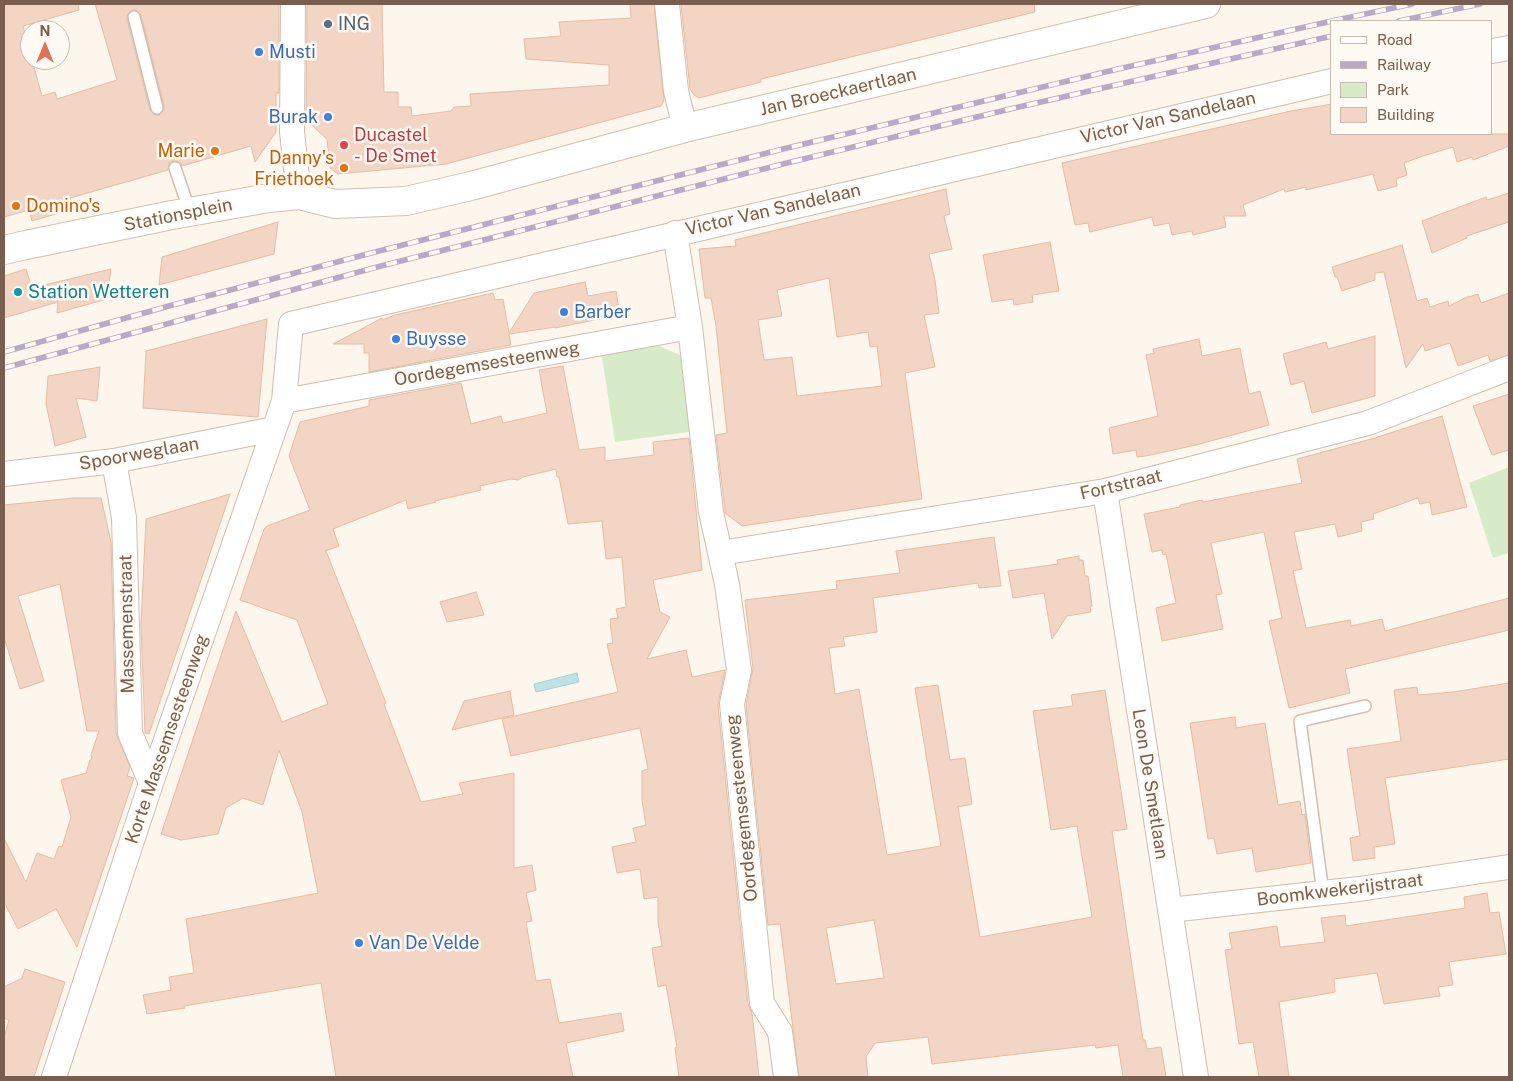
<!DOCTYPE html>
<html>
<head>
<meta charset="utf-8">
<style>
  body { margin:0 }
  #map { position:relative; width:1513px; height:1081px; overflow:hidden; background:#fdf6ec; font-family:"Public Sans",sans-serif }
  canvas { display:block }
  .frame { position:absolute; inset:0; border:5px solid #795d4e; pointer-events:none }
  .legend { position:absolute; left:1330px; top:20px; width:162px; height:115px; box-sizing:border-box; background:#fffaf3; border:1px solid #c9bbb1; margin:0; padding:6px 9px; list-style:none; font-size:15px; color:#795d4e }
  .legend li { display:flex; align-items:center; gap:10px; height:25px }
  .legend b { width:25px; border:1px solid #c9bbb1 }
  .north { position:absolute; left:20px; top:20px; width:50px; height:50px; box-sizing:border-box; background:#fffaf3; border:1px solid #c9bbb1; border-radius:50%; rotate:0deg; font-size:14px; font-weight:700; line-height:20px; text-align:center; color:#795d4e }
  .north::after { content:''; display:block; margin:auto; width:18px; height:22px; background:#e37254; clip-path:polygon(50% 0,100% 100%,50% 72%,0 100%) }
</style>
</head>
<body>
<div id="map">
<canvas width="1513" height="1081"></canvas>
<div class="frame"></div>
<ul class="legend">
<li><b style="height:6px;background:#fff"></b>Road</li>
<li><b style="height:6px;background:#b9a8c8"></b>Railway</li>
<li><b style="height:14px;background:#d7ebc9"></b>Park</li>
<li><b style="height:14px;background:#f2d5c4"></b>Building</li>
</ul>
<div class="north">N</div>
</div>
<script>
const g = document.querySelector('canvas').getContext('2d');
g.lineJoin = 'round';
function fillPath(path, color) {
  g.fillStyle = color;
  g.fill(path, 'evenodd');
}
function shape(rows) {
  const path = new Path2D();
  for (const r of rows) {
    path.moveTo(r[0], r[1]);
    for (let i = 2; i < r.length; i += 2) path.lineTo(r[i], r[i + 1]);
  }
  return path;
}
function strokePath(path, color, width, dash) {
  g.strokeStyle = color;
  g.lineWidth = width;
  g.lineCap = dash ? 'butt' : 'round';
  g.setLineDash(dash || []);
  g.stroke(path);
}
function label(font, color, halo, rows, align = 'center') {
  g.font = font + ' "Public Sans",sans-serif';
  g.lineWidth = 5;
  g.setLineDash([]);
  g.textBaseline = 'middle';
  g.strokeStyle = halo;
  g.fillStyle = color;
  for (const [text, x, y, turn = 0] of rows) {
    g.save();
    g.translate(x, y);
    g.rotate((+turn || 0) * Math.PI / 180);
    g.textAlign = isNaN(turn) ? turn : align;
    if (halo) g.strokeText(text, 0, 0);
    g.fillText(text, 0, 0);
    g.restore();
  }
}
fillPath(shape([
  [654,344,683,356,695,429,688,432,615,442,601,350],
  [1509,467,1509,553,1493,558,1469,483]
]), '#d7ebc9');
const water = shape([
  [577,673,579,682,536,692,534,684,577,673]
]);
fillPath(water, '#c0e2e7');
strokePath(water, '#a6d1d9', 1);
const building = shape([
  [4,4,78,4,79,10,23,26,30,52,30,60,32,60,42,96,55,92,57,99,117,80,95,4,279,4,279,94,276,92,276,132,255,162,251,146,182,166,180,162,173,161,169,163,168,170,70,198,73,209,32,221,29,210,4,217,4,4],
  [132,10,136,10,141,15,164,106,164,110,159,115,155,115,150,110,127,19,127,15,132,10],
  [307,4,382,4,384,92,398,92,398,107,411,107,412,116,451,111,454,107,471,106,470,94,609,85,609,65,526,59,524,39,561,36,559,22,631,18,630,4,654,4,664,100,661,106,446,164,338,174,330,168,327,139,306,120,307,4],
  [681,4,1034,4,1035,12,761,79,761,82,699,98,694,95,690,89,681,4],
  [1332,104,1332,134,1509,134,1509,146,1473,160,1472,157,1457,162,1453,147,1423,156,1404,163,1407,175,1396,179,1397,186,1378,191,1373,174,1306,190,1306,187,1285,192,1284,189,1243,205,1246,216,1224,216,1226,227,1193,235,1192,231,1172,235,1169,223,1154,226,1152,217,1090,232,1088,223,1075,225,1062,163,1291,111,1332,104],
  [946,189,950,214,944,216,952,249,929,254,935,280,939,313,924,315,935,367,905,373,922,499,742,526,725,513,725,510,716,435,727,433,716,326,711,298,705,298,699,249,736,246,735,240,946,189],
  [829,278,837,337,868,332,870,347,877,346,882,386,797,396,792,357,764,360,758,320,782,316,777,290,829,278],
  [1509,193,1509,222,1467,236,1467,238,1432,253,1422,221,1486,197,1487,200,1509,193],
  [278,222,274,254,159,285,162,257,278,222],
  [1050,242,1059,291,1032,295,1033,302,1014,305,1013,299,992,302,983,255,1050,242],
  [1402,245,1417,301,1427,298,1430,307,1448,301,1449,306,1469,296,1469,297,1478,294,1481,303,1509,293,1509,355,1490,361,1488,355,1458,366,1450,343,1425,351,1423,344,1406,368,1384,272,1375,273,1375,280,1342,291,1337,277,1335,277,1332,267,1402,245],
  [26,269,32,288,111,269,107,299,57,313,58,302,4,318,4,276,26,269],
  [585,282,588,296,616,291,620,315,555,328,555,327,509,334,511,345,369,372,369,353,364,353,364,344,333,344,382,318,382,320,395,315,493,293,495,300,503,299,509,333,534,293,585,282],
  [267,319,258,417,143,408,146,351,267,319],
  [1375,336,1375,396,1312,413,1304,381,1291,385,1283,354,1326,342,1328,349,1375,336],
  [1199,339,1202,356,1240,348,1249,394,1260,391,1269,425,1196,445,1146,456,1137,457,1136,450,1113,454,1109,428,1158,416,1146,355,1154,353,1153,349,1199,339],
  [563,366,579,450,605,447,605,461,654,455,653,442,689,438,702,570,653,580,660,612,670,617,647,659,686,650,692,677,725,670,718,705,748,1004,752,1013,759,1077,679,1077,675,1048,677,1047,666,985,658,987,652,948,662,946,658,922,658,897,644,899,640,869,617,873,612,847,636,842,633,828,646,825,642,800,642,771,648,769,640,728,511,756,502,719,618,692,607,644,613,643,610,623,611,623,610,619,618,618,616,609,626,607,622,557,606,559,602,521,568,524,559,477,557,477,556,469,523,477,518,480,511,479,480,486,481,490,435,501,436,502,408,509,406,500,333,529,339,546,326,551,386,703,384,704,421,802,463,794,459,783,514,773,514,868,532,865,536,890,526,893,532,921,526,922,536,981,550,979,559,1023,621,1013,624,1031,566,1043,573,1077,336,1077,321,983,184,1006,185,1008,147,1014,143,995,171,990,169,977,194,973,186,919,318,893,302,812,279,750,263,805,243,798,226,808,218,834,181,840,161,834,236,611,282,722,328,704,297,620,240,600,264,529,267,526,310,510,289,456,300,422,369,406,369,400,461,383,471,424,501,416,503,423,547,413,539,370,563,366],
  [100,367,97,401,76,398,86,437,55,446,46,404,48,376,100,367],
  [1509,394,1509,450,1492,455,1473,406,1509,394],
  [1442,416,1467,507,1432,515,1430,502,1420,504,1418,498,1373,514,1374,519,1361,522,1362,531,1338,537,1335,524,1294,532,1302,569,1293,571,1306,628,1350,620,1351,626,1382,619,1385,631,1509,598,1509,630,1345,669,1350,693,1289,708,1269,621,1282,618,1264,532,1211,543,1222,594,1216,595,1223,629,1162,641,1156,608,1176,603,1166,554,1163,555,1162,550,1152,552,1144,514,1180,507,1180,505,1202,500,1203,502,1302,483,1297,459,1375,438,1442,416],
  [230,494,149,734,145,733,141,625,146,519,230,494],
  [74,498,101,498,111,542,116,733,130,767,127,776,134,778,77,947,56,909,18,929,4,902,4,838,26,882,37,853,54,859,59,846,62,847,71,817,61,780,86,773,90,760,92,759,91,755,99,731,87,731,60,584,18,596,44,681,20,689,4,637,4,505,74,498],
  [994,537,1001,586,979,588,978,583,873,598,877,632,843,637,845,646,829,648,835,694,859,689,887,855,941,846,915,688,938,685,950,760,965,758,972,804,958,807,980,937,1092,917,1077,826,1051,830,1033,711,1073,706,1071,695,1105,690,1127,829,1112,831,1143,1040,1145,1040,1147,1049,1161,1047,1166,1077,1123,1077,1118,1045,1096,1048,1095,1045,932,1064,928,1037,875,1043,866,1057,868,1077,799,1077,780,924,768,925,746,705,753,668,745,600,837,589,836,581,900,573,896,551,994,537],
  [874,920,884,978,836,984,826,928,874,920],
  [1079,556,1079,560,1083,560,1085,576,1088,576,1092,606,1090,607,1091,612,1067,616,1052,639,1044,593,1013,598,1008,571,1058,564,1057,560,1079,556],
  [476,592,484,615,447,622,440,602,476,592],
  [1509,683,1509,759,1385,778,1395,844,1374,847,1375,858,1353,861,1350,838,1360,836,1347,749,1401,741,1394,690,1417,687,1418,695,1453,692,1509,683],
  [510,691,514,715,452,730,464,701,510,691],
  [1235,717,1236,728,1265,723,1278,805,1300,801,1302,815,1305,814,1311,863,1256,872,1252,848,1217,854,1214,838,1208,839,1190,723,1235,717],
  [1487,893,1490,913,1499,912,1506,954,1449,962,1453,985,1438,987,1440,996,1384,1004,1377,973,1334,979,1335,992,1279,1002,1289,1077,1259,1077,1253,1042,1239,1044,1225,950,1232,949,1229,933,1277,926,1280,947,1325,942,1321,918,1345,915,1346,926,1465,908,1464,897,1487,893],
  [25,969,65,982,34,1077,4,1077,4,1037,9,1020,4,1018,4,987,22,978,25,969]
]);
fillPath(building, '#f2d5c4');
strokePath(building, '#e4bca4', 1);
const service = shape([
  [134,17,157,108],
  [175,168,190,212],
  [1323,893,1300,721,1365,706]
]);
const minor = shape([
  [293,4,292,132,299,195],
  [667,4,676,91,685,128],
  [1492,51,1509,48],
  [675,233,690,327,711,512,727,584,739,670,732,704,762,1003,780,1032,786,1077],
  [284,401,690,327],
  [114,461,124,518,130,733,151,783],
  [4,474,114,461,274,429],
  [1105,491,1196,1077],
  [721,553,1105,491,1368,423,1509,368],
  [1170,910,1359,889,1509,867],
  [54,1077,151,783,284,401,291,324,1332,81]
]);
const secondary = shape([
  [4,250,21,246,172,215,269,198,299,195,335,204,406,201,471,186,685,128,1206,4]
]);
strokePath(service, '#d0beb0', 14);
strokePath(minor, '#d0beb0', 26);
strokePath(secondary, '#d5c0b0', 30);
strokePath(service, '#fff', 11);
strokePath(minor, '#fff', 24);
strokePath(secondary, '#fff', 28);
const rail = shape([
  [1332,21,1412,4],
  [1399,21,1480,4],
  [4,352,169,306,379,251,787,148,1118,69,1332,21],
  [4,368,381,266,787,163,1010,109,1332,36]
]);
strokePath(rail, '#b9a8c8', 5.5);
strokePath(rail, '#fffaf3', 4, [11]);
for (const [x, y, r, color] of [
  [328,24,5,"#5c6f8a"],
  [259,52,5,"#3f7fe0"],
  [328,117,5,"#3f7fe0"],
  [344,145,5,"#e0444e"],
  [215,151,5,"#e8710a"],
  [344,168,5,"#e8710a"],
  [16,206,5,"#e8710a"],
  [18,292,5,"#0f9aa8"],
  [564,312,5,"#3f7fe0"],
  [396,339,5,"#3f7fe0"],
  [359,943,5,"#3f7fe0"]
]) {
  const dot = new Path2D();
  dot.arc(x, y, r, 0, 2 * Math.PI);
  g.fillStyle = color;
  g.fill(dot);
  strokePath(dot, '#fffaf3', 2);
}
label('18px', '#4e5e75', '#fffaf3', [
  ["ING",338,24]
], 'left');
label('18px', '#366cbe', '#fffaf3', [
  ["Musti",269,52],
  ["Burak",318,117,"right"],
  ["Barber",574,312],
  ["Buysse",406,339],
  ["Van De Velde",369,943]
], 'left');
label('18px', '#795d4e', '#fffaf3', [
  ["Jan Broeckaertlaan",838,92,-13],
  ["Victor Van Sandelaan",1168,118,-13],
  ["Victor Van Sandelaan",773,210,-13],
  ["Stationsplein",178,215,-11],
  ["Oordegemsesteenweg",487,364,-10],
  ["Spoorweglaan",139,454,-10],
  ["Fortstraat",1121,485,-13],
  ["Massemenstraat",127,624,-91],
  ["Korte Massemsesteenweg",167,739,-71],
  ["Leon De Smetlaan",1150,784,81],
  ["Oordegemsesteenweg",742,808,-96],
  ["Boomkwekerijstraat",1340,890,-7]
]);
label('18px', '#be3a42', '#fffaf3', [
  ["Ducastel",354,135],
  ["- De Smet",354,156]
], 'left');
label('18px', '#c56008', '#fffaf3', [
  ["Marie",205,151],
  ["Danny's",334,158],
  ["Friethoek",334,179],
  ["Domino's",26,206,"left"]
], 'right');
label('18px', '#0d838f', '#fffaf3', [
  ["Station Wetteren",28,292]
], 'left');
</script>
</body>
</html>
